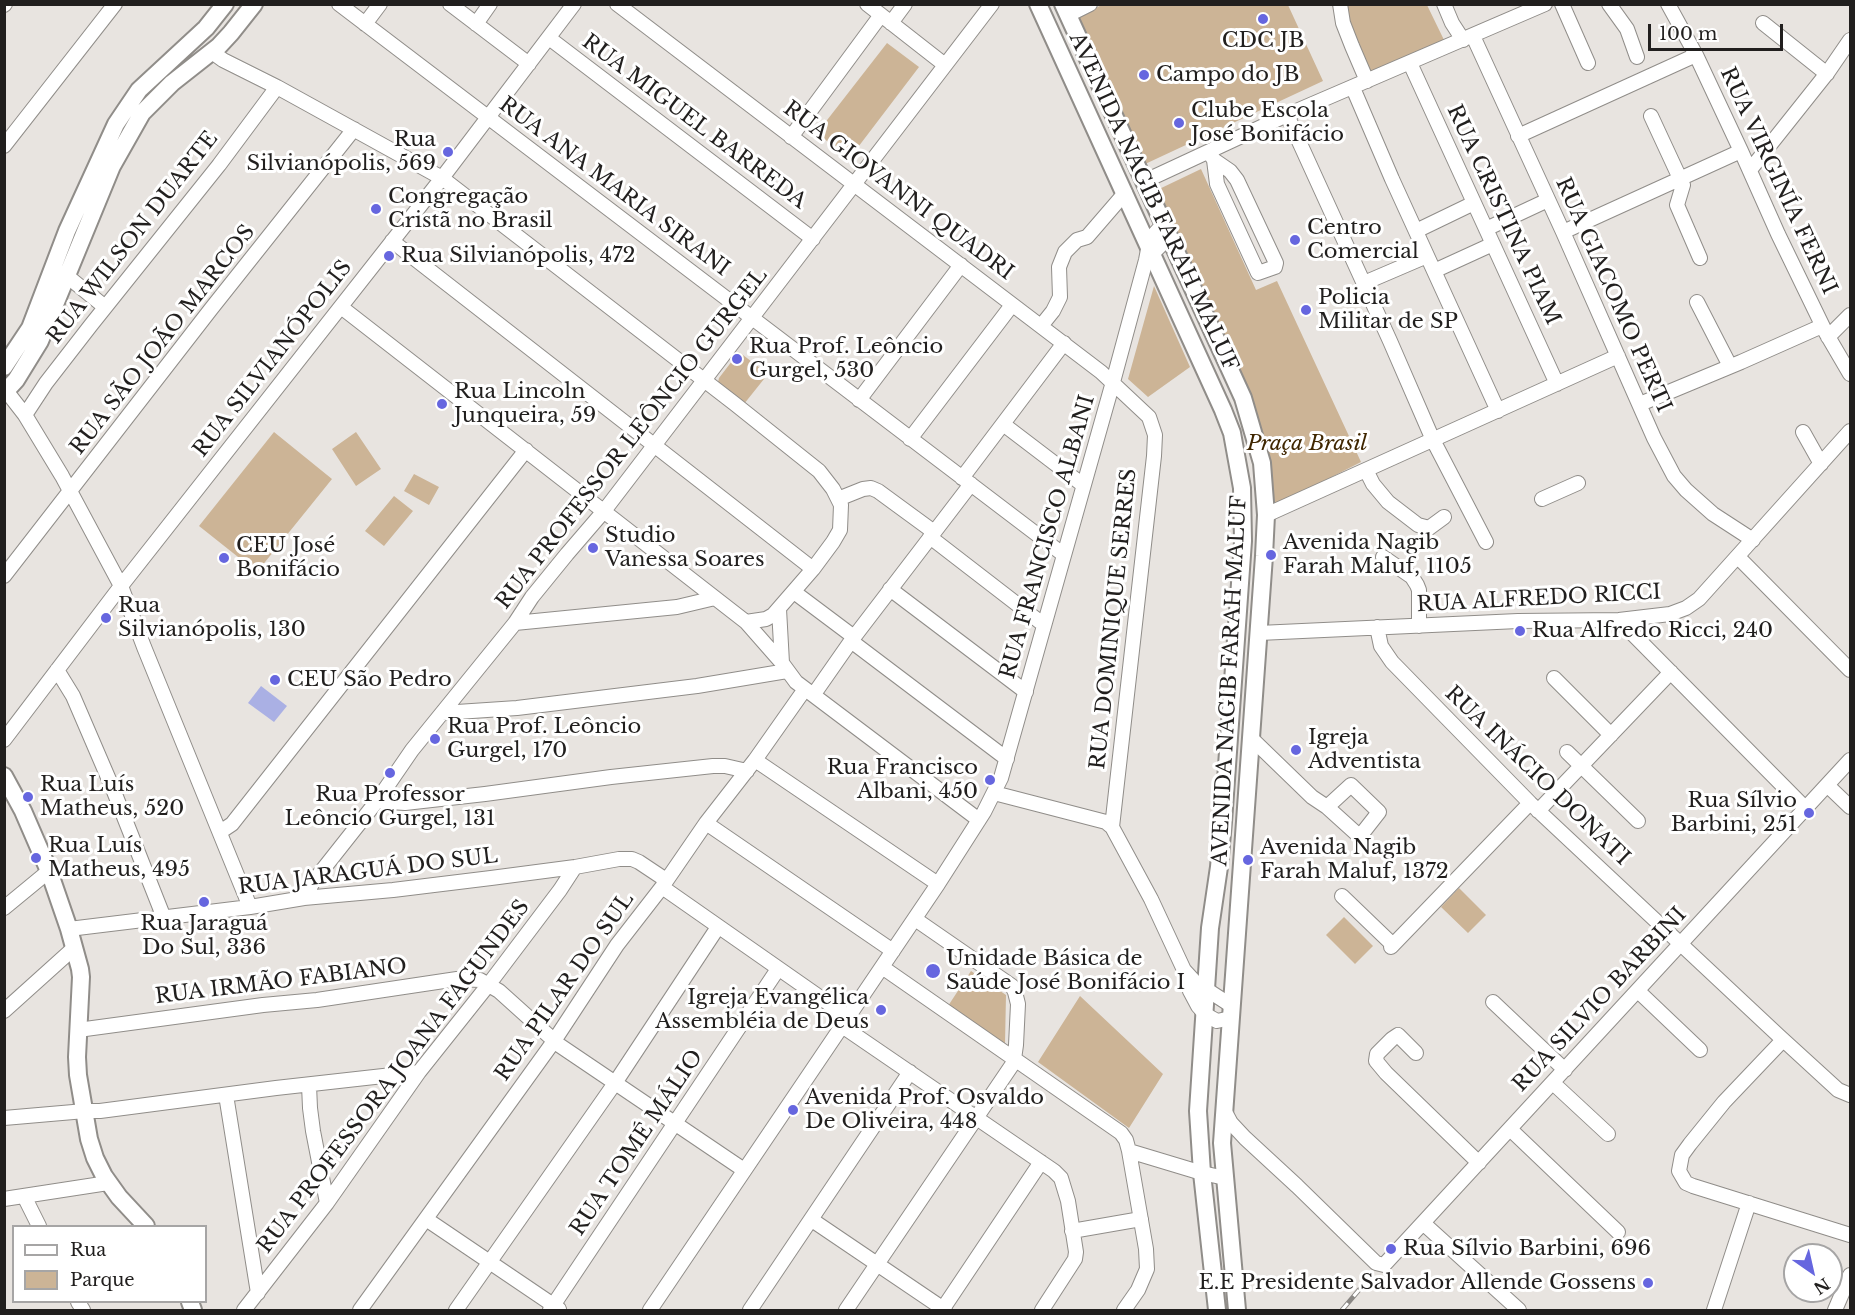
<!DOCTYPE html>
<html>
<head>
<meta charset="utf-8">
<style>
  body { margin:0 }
  #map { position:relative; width:1855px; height:1315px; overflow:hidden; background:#e8e4e0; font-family:"Libre Baskerville",serif }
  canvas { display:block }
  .frame { position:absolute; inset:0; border:6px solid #211f1e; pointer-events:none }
  .legend { position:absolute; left:12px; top:1225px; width:195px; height:78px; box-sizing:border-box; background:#fff; border:2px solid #a6a5a5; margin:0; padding:8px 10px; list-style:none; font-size:18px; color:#211f1e }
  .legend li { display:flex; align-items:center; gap:12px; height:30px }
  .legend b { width:30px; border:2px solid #a6a5a5 }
  .north { position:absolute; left:1783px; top:1243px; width:60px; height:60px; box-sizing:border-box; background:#fff; border:2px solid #a6a5a5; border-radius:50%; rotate:146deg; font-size:16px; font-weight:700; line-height:24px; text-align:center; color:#211f1e }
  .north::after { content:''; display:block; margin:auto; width:21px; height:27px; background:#6666df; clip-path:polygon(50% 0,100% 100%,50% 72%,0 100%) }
  .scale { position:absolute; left:1648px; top:24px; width:135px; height:27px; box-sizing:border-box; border:3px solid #211f1e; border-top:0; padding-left:8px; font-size:18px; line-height:21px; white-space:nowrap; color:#211f1e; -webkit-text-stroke:4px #fff; paint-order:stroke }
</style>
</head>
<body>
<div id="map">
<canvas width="1855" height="1315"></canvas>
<div class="frame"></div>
<ul class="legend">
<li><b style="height:8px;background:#fff"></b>Rua</li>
<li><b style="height:16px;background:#ccb496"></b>Parque</li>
</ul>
<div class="north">N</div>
<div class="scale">100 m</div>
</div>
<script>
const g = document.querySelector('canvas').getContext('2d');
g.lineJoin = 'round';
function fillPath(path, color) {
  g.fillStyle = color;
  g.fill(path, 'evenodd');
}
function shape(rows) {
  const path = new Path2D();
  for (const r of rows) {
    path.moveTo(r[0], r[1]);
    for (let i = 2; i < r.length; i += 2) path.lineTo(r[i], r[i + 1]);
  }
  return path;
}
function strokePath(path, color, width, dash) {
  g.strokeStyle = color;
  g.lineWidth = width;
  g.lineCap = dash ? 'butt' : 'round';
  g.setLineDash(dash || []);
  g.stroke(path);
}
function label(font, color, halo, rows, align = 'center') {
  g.font = font + ' "Libre Baskerville",serif';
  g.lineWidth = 6;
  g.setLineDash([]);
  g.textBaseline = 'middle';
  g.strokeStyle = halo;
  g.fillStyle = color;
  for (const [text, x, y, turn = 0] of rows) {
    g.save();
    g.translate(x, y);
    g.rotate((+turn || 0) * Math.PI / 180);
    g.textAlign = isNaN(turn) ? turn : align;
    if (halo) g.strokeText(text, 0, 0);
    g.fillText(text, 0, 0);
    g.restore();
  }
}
fillPath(shape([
  [1102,5,1288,5,1323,81,1143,165,1075,17],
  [1344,5,1427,5,1444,40,1372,73,1366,68,1358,51],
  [887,43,919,67,849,159,817,133],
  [1201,169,1256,290,1277,281,1361,462,1275,506,1270,464,1259,422,1247,391,1155,191],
  [1154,286,1190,367,1148,397,1128,379],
  [739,352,768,374,744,404,720,385,718,382,719,378],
  [274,432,332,479,257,572,199,526],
  [356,432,381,469,356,486,332,449],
  [414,474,439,487,429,505,404,491],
  [394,496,413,511,384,546,365,531],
  [1459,888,1486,915,1468,933,1441,907],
  [1344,917,1373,946,1355,964,1326,935],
  [971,971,1006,995,1005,1044,948,1006],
  [1080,996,1163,1074,1129,1128,1038,1062]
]), '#ccb496');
fillPath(shape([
  [261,686,287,706,274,722,248,703]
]), '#aab0e4');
const minor = shape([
  [339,4,1064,555],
  [450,4,529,64],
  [617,4,1101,372,1149,417,1155,435,1154,456,1112,827],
  [867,4,945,65],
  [1340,4,1343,23,1352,46,1367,81],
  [1444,4,1452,23,1463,40],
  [1562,4,1588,63],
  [1609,4,1627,29,1637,57],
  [1668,4,1696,55,1741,151,1778,234,1826,333,1850,374],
  [4,5,5,4],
  [1068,15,1090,4],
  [891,23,905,4],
  [1763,23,1827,74],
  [365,24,380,4],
  [476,24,490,4],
  [1473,36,1563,232,1654,438,1674,476,1686,490,1713,514,1753,540],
  [549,38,813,239],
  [212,52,223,60,277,87,442,178,735,404,819,471,833,489,841,505,840,530,833,542,813,569,773,615,766,619,746,622],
  [1410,63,1557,384],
  [1353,88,1392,179,1498,411],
  [1287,115,1390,341,1433,440,1486,542],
  [1651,116,1683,185,1677,205,1700,258],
  [1518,136,1696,55],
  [791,137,881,15],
  [4,146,115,4],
  [1209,152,1214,160,1217,184,1258,273,1275,267,1276,263,1237,180,1230,171,1214,160],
  [1750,170,1828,72,1850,40],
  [1145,181,1287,115,1545,4],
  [1486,229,1548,200],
  [1416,231,1474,203],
  [1563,232,1741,151],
  [392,241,813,569],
  [1146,260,1161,245,1169,233],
  [1434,271,1493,244],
  [67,276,105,307],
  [1364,283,1427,256],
  [1697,302,1730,366],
  [341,307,746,622,782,663],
  [1041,326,1053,311,1060,297,1059,267,1065,252,1077,240,1087,237,1125,193],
  [1828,337,1850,315],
  [4,388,25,415,62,476,121,586,144,647,250,907],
  [859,400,961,265],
  [1640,404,1741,362,1822,326],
  [25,415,46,383,91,325,219,165,277,87],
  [1003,424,1083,485],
  [1803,432,1821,464],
  [910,439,1012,305],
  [1366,470,1373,484,1388,502,1418,525,1429,528,1444,517],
  [962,478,1064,343],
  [838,499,863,489,871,488,878,491,934,532],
  [1542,499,1578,483],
  [1266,515,1618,356],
  [930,537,1044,625],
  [1383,557,1412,577,1417,585,1419,590,1419,626],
  [1738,557,1850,670],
  [4,576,211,309,354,129],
  [890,589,1026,692],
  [794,592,854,637],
  [779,609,782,663,796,682,979,820],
  [1619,620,1805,808],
  [515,623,677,607,715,598],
  [1377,627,1381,646,1392,662,1530,803,1779,1036,1838,1090,1850,1095],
  [1259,633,1518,621,1619,620,1670,614,1686,608,1699,599,1850,431],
  [851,641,1007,759],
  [57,670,73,696,113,789,164,918],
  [1554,678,1611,735],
  [814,694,851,641,971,484],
  [442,713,517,708,697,686,787,671],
  [1251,738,1312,797,1327,807,1358,835,1361,835,1379,812,1351,785,1327,807],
  [4,740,121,586,442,178,574,4],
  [1567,752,1638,821],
  [755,760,938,884],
  [1827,785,1850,807],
  [994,793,1106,822,1112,827,1151,899,1184,970,1195,982,1232,1006],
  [377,801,405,803,485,794,611,777,713,766,725,766,747,771],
  [1538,811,1671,672],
  [706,823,893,951],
  [220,832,232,824,526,450],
  [662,887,848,1017],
  [1342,896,1393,945],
  [304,898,313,882,377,801,412,750,515,623,532,597,567,554,604,511,992,4],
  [4,908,49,871],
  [69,929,250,907,304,898,393,890,491,878,575,867,619,859,632,859,639,862,666,880],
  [1391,947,1530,803],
  [882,967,1121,1133,1126,1140,1129,1151,1146,1249,1147,1269,1138,1290,1124,1310],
  [1185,974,1190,991,1198,1006,1206,1015,1217,1021,1231,1018],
  [1638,991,1700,1050],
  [1493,1002,1565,1070],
  [4,1011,74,948],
  [842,1026,1054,1171,1061,1178,1068,1201,1076,1252,1075,1259,1042,1310],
  [78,1030,263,1005,317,1000,457,979,480,980,499,991,559,1045,744,1170],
  [1783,1040,1724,1102,1690,1144,1682,1155,1679,1171,1686,1183,1693,1186,1850,1235],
  [1416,1053,1398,1035,1392,1039,1377,1054,1376,1061,1386,1073,1479,1163],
  [1553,1083,1608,1134],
  [309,1085,310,1108,313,1131,327,1203],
  [226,1095,258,1293],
  [1224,1110,1231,1123,1245,1138,1297,1186,1376,1263,1384,1265,1850,760],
  [4,1118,85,1111,100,1111,276,1088,419,1072],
  [1510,1129,1618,1232],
  [1129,1151,1202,1173,1225,1178],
  [24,1196,39,1226],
  [4,1199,108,1183],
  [426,1219,559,1309],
  [812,1220,945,1310],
  [1423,1223,1519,1310],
  [1072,1231,1141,1219],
  [78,1302,83,1310],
  [244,1310,327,1203,419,1072,489,984,560,890,575,867],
  [360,1310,554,1041,617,945,662,887,706,823,755,760,805,689],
  [456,1310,615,1083,718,927],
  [550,1310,778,969],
  [650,1310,938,884,984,812,1001,778,1113,382,1146,260,1150,239,1158,230,1166,228],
  [750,1310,910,1072],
  [846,1310,1012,1065,1014,1059,1016,1045,1018,1004,1015,992,1012,986,915,919],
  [942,1310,1041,1162],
  [1714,1310,1749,1203],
  [1835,1310,1850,1275]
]);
const major = shape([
  [1038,4,1223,410,1232,433,1242,488,1243,541,1223,822,1219,867,1210,928,1198,1111,1202,1173,1217,1310],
  [1063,4,1243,398,1262,463,1266,515,1264,556,1222,1143,1237,1310],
  [4,367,30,328,67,231,116,124,139,90,206,28,225,4],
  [4,393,16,380,40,341,112,166,142,113,172,83,219,46,231,33,254,4],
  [4,776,23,811,49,871,69,929,80,969,81,977,77,1057,78,1075,89,1139,95,1158,104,1176,119,1197,146,1226],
  [190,1302,193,1310]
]);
strokePath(minor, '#908d89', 16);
strokePath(major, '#908d89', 20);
strokePath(minor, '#fff', 14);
strokePath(major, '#fff', 16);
const rail = shape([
  [1342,1310,1359,1290]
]);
strokePath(rail, '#8a8784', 5);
strokePath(rail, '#fff', 3, [9]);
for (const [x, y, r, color] of [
  [1263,19,6,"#6666df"],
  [1144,75,6,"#6666df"],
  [1179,123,6,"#6666df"],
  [448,152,6,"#6666df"],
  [376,209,6,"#6666df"],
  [1295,240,6,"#6666df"],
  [389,256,6,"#6666df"],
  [1306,310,6,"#6666df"],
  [737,359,6,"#6666df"],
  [442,404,6,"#6666df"],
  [593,548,6,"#6666df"],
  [1271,555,6,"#6666df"],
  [224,558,6,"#6666df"],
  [106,618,6,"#6666df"],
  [1520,631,6,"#6666df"],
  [275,680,6,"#6666df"],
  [435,739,6,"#6666df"],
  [1296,750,6,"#6666df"],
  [390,773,6,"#6666df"],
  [990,780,6,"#6666df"],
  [28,797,6,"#6666df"],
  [1809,813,6,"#6666df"],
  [36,858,6,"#6666df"],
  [1248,860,6,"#6666df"],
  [204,902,6,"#6666df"],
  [933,971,8,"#6666df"],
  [881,1010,6,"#6666df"],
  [793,1110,6,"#6666df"],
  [1391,1249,6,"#6666df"],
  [1648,1283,6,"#6666df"]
]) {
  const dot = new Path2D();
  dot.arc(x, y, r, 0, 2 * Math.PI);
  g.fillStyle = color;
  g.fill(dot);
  strokePath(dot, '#fff', 2);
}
label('21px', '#211f1e', '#fff', [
  ["CDC JB",1263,41,"center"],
  ["Campo do JB",1156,75],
  ["Clube Escola",1191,111],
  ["José Bonifácio",1191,135],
  ["Rua",436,140,"right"],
  ["Silvianópolis, 569",436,164,"right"],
  ["Congregação",388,197],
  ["Cristã no Brasil",388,221],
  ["Centro",1307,228],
  ["Comercial",1307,252],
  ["Rua Silvianópolis, 472",401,256],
  ["Policia",1318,298],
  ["Militar de SP",1318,322],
  ["Rua Prof. Leôncio",749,347],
  ["Gurgel, 530",749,371],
  ["Rua Lincoln",454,392],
  ["Junqueira, 59",454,416],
  ["Studio",605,536],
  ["Vanessa Soares",605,560],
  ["Avenida Nagib",1283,543],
  ["Farah Maluf, 1105",1283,567],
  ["CEU José",236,546],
  ["Bonifácio",236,570],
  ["Rua",118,606],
  ["Silvianópolis, 130",118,630],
  ["Rua Alfredo Ricci, 240",1532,631],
  ["CEU São Pedro",287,680],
  ["Rua Prof. Leôncio",447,727],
  ["Gurgel, 170",447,751],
  ["Igreja",1308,738],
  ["Adventista",1308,762],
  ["Rua Francisco",978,768,"right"],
  ["Albani, 450",978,792,"right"],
  ["Rua Luís",40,785],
  ["Matheus, 520",40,809],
  ["Rua Professor",390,795,"center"],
  ["Leôncio Gurgel, 131",390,819,"center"],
  ["Rua Sílvio",1797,801,"right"],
  ["Barbini, 251",1797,825,"right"],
  ["Rua Luís",48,846],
  ["Matheus, 495",48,870],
  ["Avenida Nagib",1260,848],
  ["Farah Maluf, 1372",1260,872],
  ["Rua Jaraguá",204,924,"center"],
  ["Do Sul, 336",204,948,"center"],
  ["Unidade Básica de",946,959],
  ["Saúde José Bonifácio I",946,983],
  ["Igreja Evangélica",869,998,"right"],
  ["Assembléia de Deus",869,1022,"right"],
  ["Avenida Prof. Osvaldo",805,1098],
  ["De Oliveira, 448",805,1122],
  ["Rua Sílvio Barbini, 696",1403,1249],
  ["E.E Presidente Salvador Allende Gossens",1636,1283,"right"]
], 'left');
label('21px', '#211f1e', '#fff', [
  ["RUA MIGUEL BARREDA",694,122,37],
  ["RUA VIRGINÍA FERNI",1778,181,65],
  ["RUA ANA MARIA SIRANI",614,187,37],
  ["RUA GIOVANNI QUADRI",898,191,37],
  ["AVENIDA NAGIB FARAH MALUF",1153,202,65],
  ["RUA CRISTINA PIAM",1503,215,65],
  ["RUA WILSON DUARTE",133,238,-52],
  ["RUA GIACOMO PERTI",1613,295,66],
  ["RUA SÃO JOÃO MARCOS",163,340,-52],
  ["RUA SILVIANÓPOLIS",273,359,-52],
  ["RUA PROFESSOR LEÔNCIO GURGEL",632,439,-52],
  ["RUA FRANCISCO ALBANI",1048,537,-74],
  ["RUA ALFREDO RICCI",1539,599,-3],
  ["RUA DOMINIQUE SERRES",1114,619,-84],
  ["AVENIDA NAGIB FARAH MALUF",1230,681,-87],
  ["RUA INÁCIO DONATI",1537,776,44],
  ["RUA JARAGUÁ DO SUL",368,872,-7],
  ["RUA IRMÃO FABIANO",281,982,-7],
  ["RUA PILAR DO SUL",565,987,-55],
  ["RUA SILVIO BARBINI",1600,1000,-47],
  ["RUA PROFESSORA JOANA FAGUNDES",394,1077,-53],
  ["RUA TOMÉ MÁLIO",637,1143,-56]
]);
label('italic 21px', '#3f2600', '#fff', [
  ["Praça Brasil",1307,444]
]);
</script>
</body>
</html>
